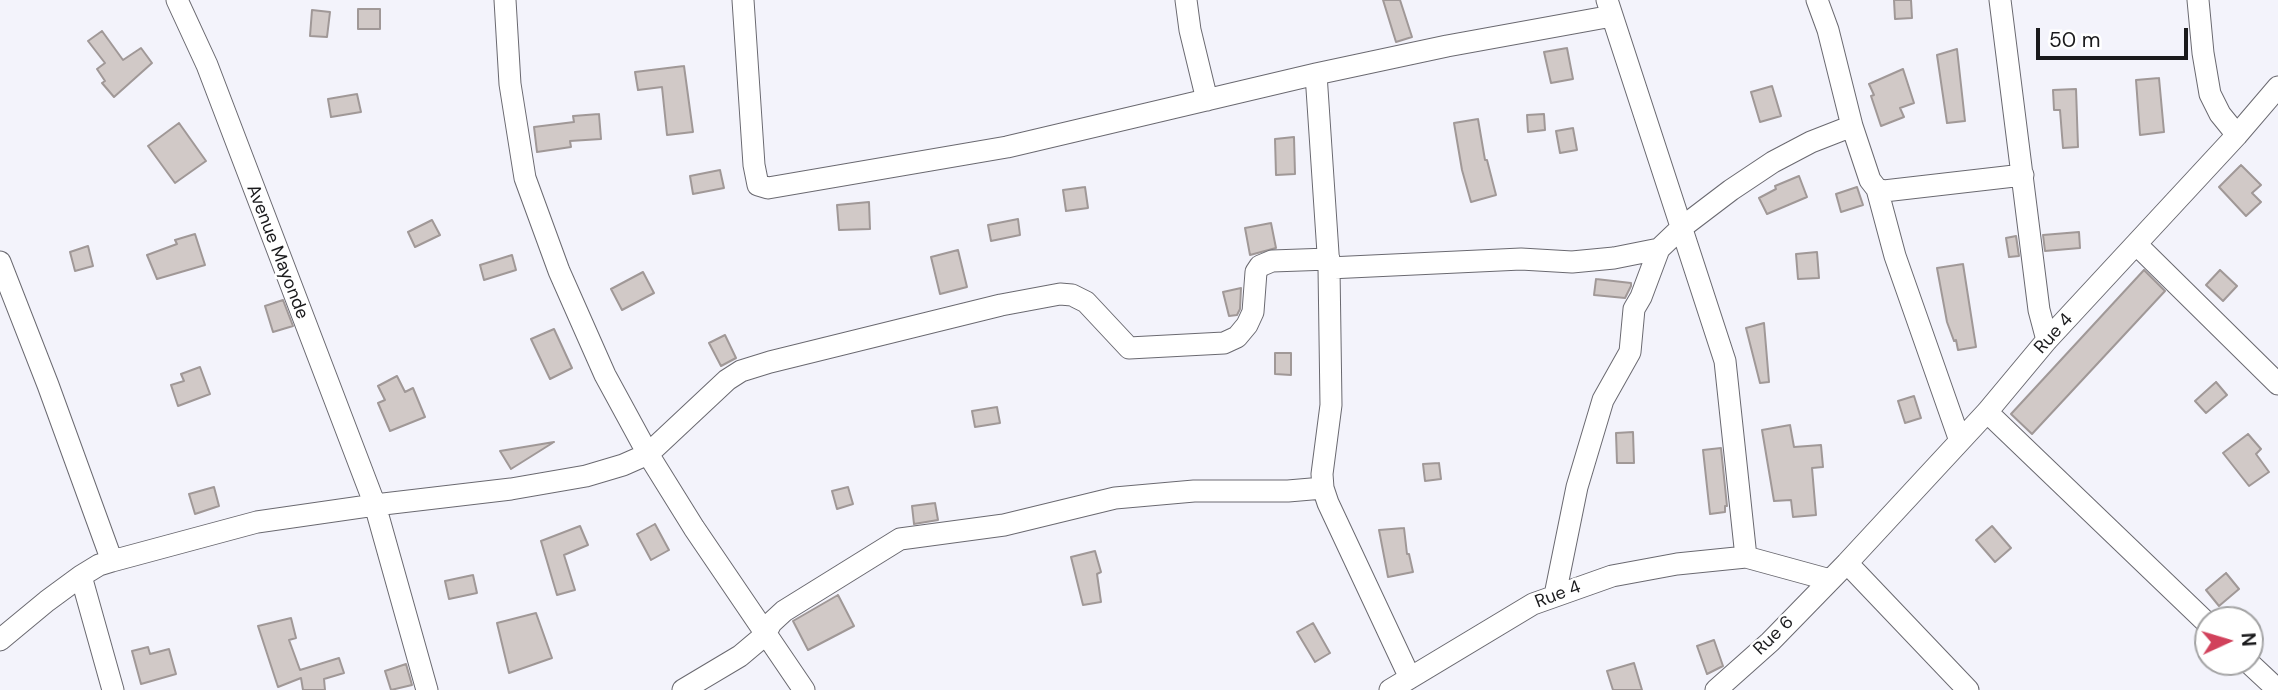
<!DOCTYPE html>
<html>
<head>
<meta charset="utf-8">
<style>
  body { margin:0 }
  #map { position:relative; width:2278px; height:690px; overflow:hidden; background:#f3f3fb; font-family:"DM Sans",sans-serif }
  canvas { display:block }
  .north { position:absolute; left:2194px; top:606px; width:70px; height:70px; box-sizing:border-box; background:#fff; border:2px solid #a3a3a4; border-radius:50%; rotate:86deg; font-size:19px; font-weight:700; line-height:28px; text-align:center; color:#1a1a1c }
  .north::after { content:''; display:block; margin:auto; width:24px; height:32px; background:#d1415b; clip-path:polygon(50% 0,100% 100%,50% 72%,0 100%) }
  .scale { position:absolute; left:2036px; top:28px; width:152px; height:32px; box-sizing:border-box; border:4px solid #1a1a1c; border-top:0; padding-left:9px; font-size:21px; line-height:24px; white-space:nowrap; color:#1a1a1c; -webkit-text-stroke:5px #fff; paint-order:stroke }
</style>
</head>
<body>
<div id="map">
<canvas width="2278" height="690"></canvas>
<div class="north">N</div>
<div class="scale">50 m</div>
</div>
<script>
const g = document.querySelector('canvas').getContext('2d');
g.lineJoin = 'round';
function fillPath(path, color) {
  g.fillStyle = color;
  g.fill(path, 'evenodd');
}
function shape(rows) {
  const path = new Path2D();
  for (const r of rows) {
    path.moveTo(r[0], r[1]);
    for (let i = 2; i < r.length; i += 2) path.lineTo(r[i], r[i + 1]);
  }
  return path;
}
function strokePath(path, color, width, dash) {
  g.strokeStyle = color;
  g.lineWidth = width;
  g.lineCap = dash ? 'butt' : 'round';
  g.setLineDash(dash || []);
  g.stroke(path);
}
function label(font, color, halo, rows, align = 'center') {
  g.font = font + ' "DM Sans",sans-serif';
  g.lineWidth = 5;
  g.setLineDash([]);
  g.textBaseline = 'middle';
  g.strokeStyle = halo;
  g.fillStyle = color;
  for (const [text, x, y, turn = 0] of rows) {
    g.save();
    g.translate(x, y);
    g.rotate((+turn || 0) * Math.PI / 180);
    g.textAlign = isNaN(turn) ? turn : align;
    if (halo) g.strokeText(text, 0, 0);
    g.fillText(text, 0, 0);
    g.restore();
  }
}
const building = shape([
  [1383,0,1400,0,1412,37,1396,42,1383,0],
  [1894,0,1911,0,1912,18,1895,19,1894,0],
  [358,9,380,9,380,29,358,29,358,9],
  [312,10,330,12,327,37,310,36,312,10],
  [102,31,123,60,141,48,152,63,114,97,102,83,105,81,97,69,105,63,88,41,102,31],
  [1567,48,1573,79,1551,83,1544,52,1567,48],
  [1957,49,1965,121,1947,123,1937,55,1957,49],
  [684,66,693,132,667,135,662,87,638,90,635,72,684,66],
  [1903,69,1914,103,1900,108,1904,117,1881,126,1871,96,1874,95,1869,84,1903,69],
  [2159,78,2164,132,2140,135,2136,80,2159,78],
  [1772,86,1781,116,1760,122,1751,92,1772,86],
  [2076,89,2078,147,2063,148,2060,110,2054,110,2053,90,2076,89],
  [357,94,361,112,331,117,328,99,357,94],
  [599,114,601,139,570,141,571,147,537,152,534,127,574,122,573,116,599,114],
  [1544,114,1545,130,1528,132,1527,115,1544,114],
  [1478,119,1485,160,1487,160,1496,195,1471,202,1462,170,1454,123,1478,119],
  [179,123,206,161,175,183,148,146,179,123],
  [1573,128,1577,150,1560,153,1556,131,1573,128],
  [1294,137,1295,174,1276,175,1275,139,1294,137],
  [2241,165,2261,185,2252,193,2261,202,2246,216,2219,187,2241,165],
  [720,170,724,188,693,194,690,176,720,170],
  [1799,176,1807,197,1767,214,1759,198,1776,189,1775,186,1799,176],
  [1085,187,1088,208,1066,211,1063,190,1085,187],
  [1857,187,1863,205,1841,212,1836,194,1857,187],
  [869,202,870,229,839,230,837,205,869,202],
  [1018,219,1020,235,991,241,988,225,1018,219],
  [432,220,440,235,415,247,408,232,432,220],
  [1271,223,1276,248,1250,255,1245,228,1271,223],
  [2079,232,2080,248,2045,251,2043,235,2079,232],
  [195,234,205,265,157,279,147,255,177,244,175,240,195,234],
  [2016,236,2019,256,2009,257,2006,238,2016,236],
  [88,246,93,266,75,271,70,252,88,246],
  [958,250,967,287,940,294,931,257,958,250],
  [1817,252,1819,278,1798,279,1796,254,1817,252],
  [512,255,516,270,484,280,480,265,512,255],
  [1963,264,1976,347,1958,350,1956,340,1954,341,1947,322,1937,268,1963,264],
  [2144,270,2165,291,2032,434,2011,414,2144,270],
  [2220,270,2237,286,2223,301,2206,285,2220,270],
  [643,272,654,293,622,310,611,289,643,272],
  [1596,279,1631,283,1631,286,1625,298,1594,295,1596,279],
  [1241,288,1240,309,1237,315,1229,316,1223,292,1241,288],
  [283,300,293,326,273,332,265,306,283,300],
  [1764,323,1769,382,1760,383,1746,328,1764,323],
  [554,329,572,368,550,379,531,339,554,329],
  [725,335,736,358,721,366,709,343,725,335],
  [1275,353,1291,353,1291,375,1275,374,1275,353],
  [200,367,210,394,178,406,171,385,184,381,181,374,200,367],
  [397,376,405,392,413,388,425,417,390,431,378,403,385,400,378,386,397,376],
  [2216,382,2227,395,2206,413,2195,401,2216,382],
  [1914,396,1921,418,1905,423,1898,401,1914,396],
  [997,407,1000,423,975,427,972,411,997,407],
  [1790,425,1794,447,1821,445,1823,467,1812,468,1816,515,1793,517,1791,500,1774,501,1762,430,1790,425],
  [1633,432,1634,463,1617,463,1616,433,1633,432],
  [2248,434,2261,449,2256,454,2269,472,2249,486,2223,453,2248,434],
  [554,442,511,469,500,451,554,442],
  [1721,448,1727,506,1725,506,1725,512,1710,514,1703,450,1721,448],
  [1439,463,1441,479,1425,481,1423,464,1439,463],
  [214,487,219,506,195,514,189,494,214,487],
  [848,487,853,504,837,509,832,491,848,487],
  [935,503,938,520,914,524,912,506,935,503],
  [655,524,669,550,651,560,637,534,655,524],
  [580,526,588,545,564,555,575,590,557,595,541,541,580,526],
  [1992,526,2011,548,1995,562,1976,540,1992,526],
  [1404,528,1407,554,1409,554,1413,572,1388,577,1379,530,1404,528],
  [1095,551,1101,572,1097,574,1101,602,1083,605,1071,557,1095,551],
  [2226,573,2239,589,2219,606,2206,590,2226,573],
  [473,575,477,593,449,599,445,581,473,575],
  [838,595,854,626,808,650,793,621,838,595],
  [536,613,552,658,509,673,497,623,536,613],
  [291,618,296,638,289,640,300,670,339,658,344,673,324,679,325,690,303,690,301,678,278,687,258,626,291,618],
  [1313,623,1330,653,1315,662,1297,632,1313,623],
  [1714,640,1723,666,1707,674,1697,646,1714,640],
  [148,647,150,654,169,649,176,674,141,684,132,651,148,647],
  [1634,663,1642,690,1613,690,1607,671,1634,663],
  [406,664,412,685,391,690,385,671,406,664]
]);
fillPath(building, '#d1c9c7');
strokePath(building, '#a09897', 2);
const street = shape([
  [177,0,207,65,375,505,427,690],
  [505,0,510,84,525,178,559,271,605,375,648,454,694,528,804,690],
  [743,0,754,165,758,185,768,188,1007,147,1316,74,1447,46,1612,16],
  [1186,0,1190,30,1207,100],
  [1607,0,1725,361,1746,557],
  [1817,0,1828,30,1852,126,1870,180,1877,189,1884,191,2023,175],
  [2000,0,2039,310,2047,340],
  [2198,0,2203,53,2210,94,2220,114,2237,135],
  [1316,74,1329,268,1331,405,1322,474,1323,488,1328,503,1410,678],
  [1877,189,1895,256,1960,441],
  [2136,244,2278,384],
  [0,262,48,385,112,561],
  [1329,268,1521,259,1572,262,1614,258,1659,249,1681,228,1731,190,1773,162,1811,142,1852,126],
  [1987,412,2208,624],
  [1847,563,1968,690],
  [81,576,113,690],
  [1555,595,1577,487,1603,400,1630,352,1634,309,1641,297,1659,249],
  [0,640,47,601,81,576,99,565,112,561,257,522,375,505,511,489,586,476,623,465,648,454,727,380,741,371,770,362,1001,305,1060,294,1072,295,1086,302,1129,348,1224,343,1237,337,1247,325,1253,312,1256,272,1260,266,1272,261,1329,259],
  [2248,662,2278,690],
  [683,690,740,656,765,635,771,623,784,611,900,539,1004,525,1115,498,1194,491,1288,491,1323,488],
  [1390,690,1533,604,1612,576,1677,564,1746,557,1830,580],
  [1716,690,1770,642,1847,563,1987,412,2047,340,2237,135,2278,87]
]);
strokePath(street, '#6a6970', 23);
strokePath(street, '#fff', 21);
label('18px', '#1a1a1c', '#fff', [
  ["Avenue Mayonde",277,252,69],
  ["Rue 4",2054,334,-48],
  ["Rue 4",1558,595,-21],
  ["Rue 6",1774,636,-44]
]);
</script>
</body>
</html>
